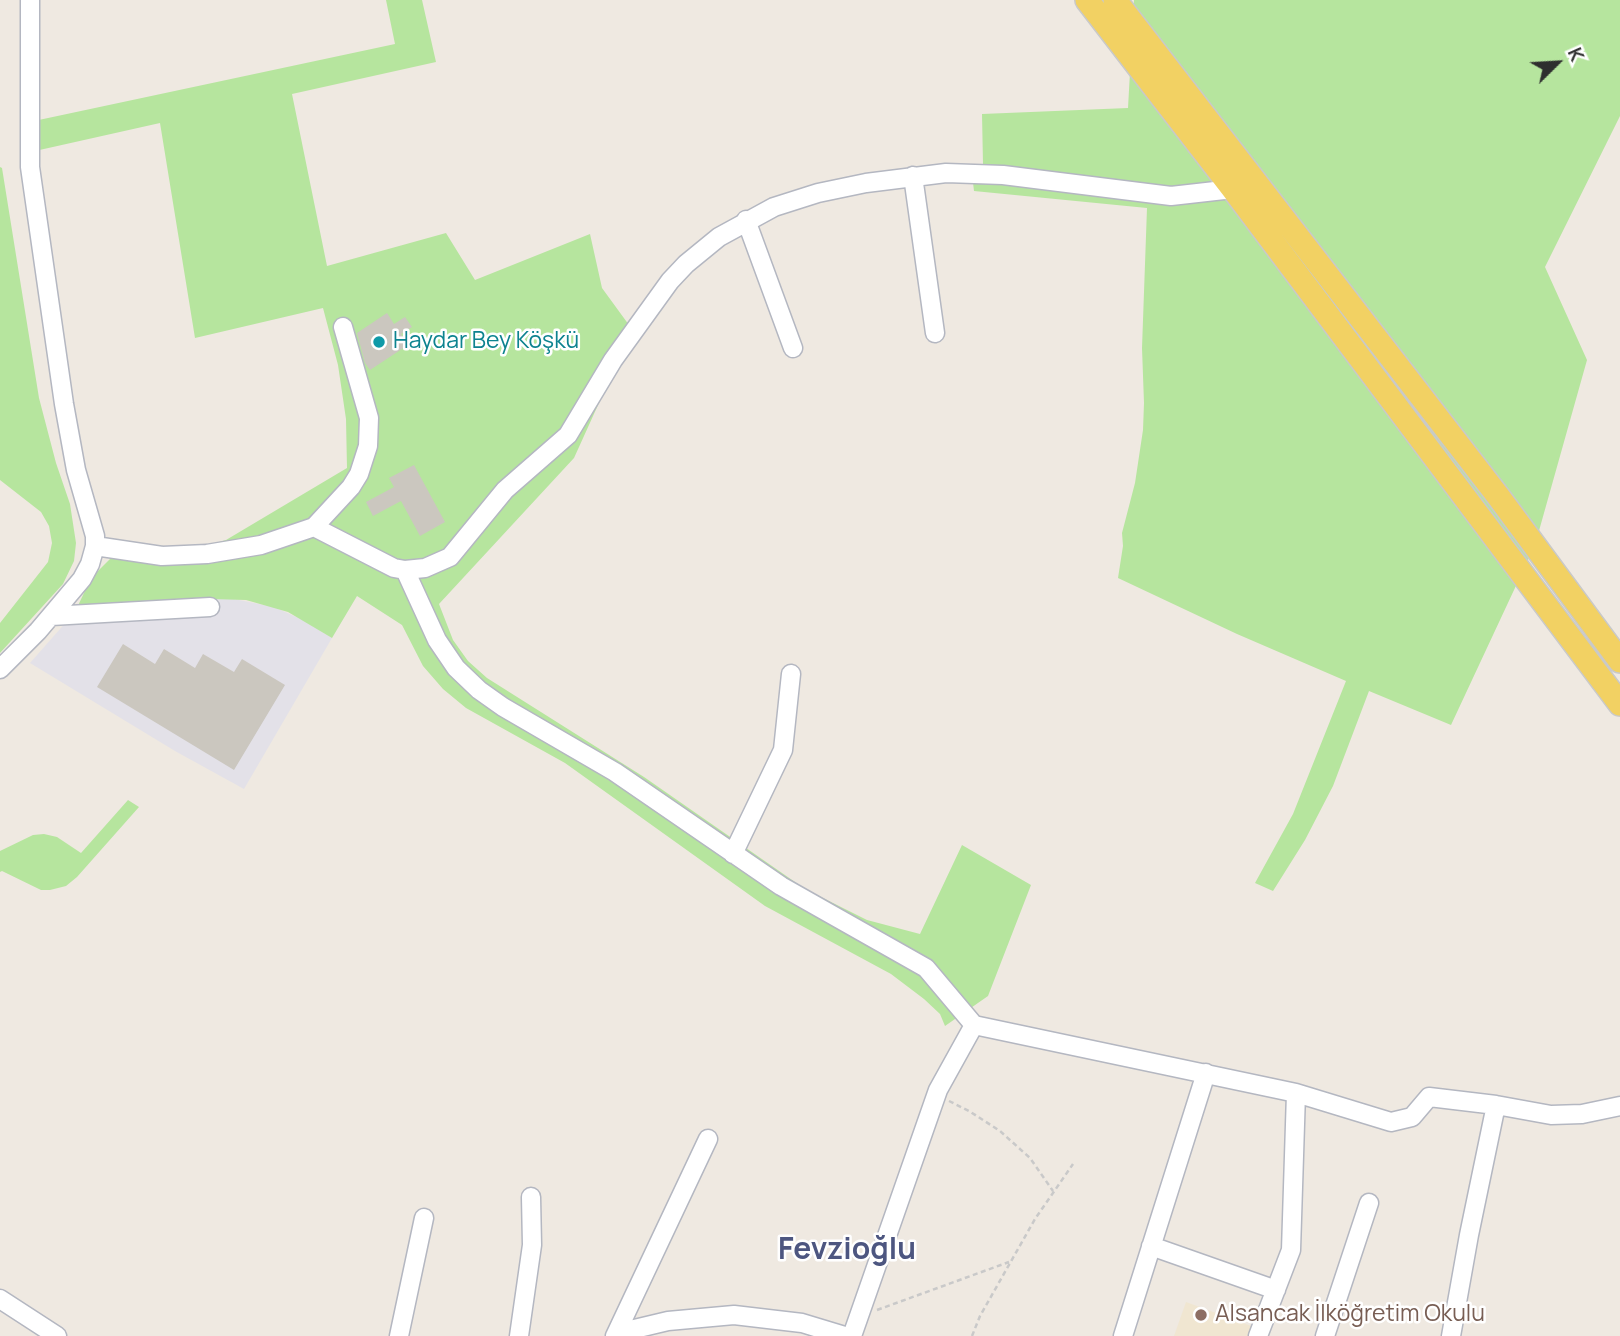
<!DOCTYPE html>
<html>
<head>
<meta charset="utf-8">
<style>
  body { margin:0 }
  #map { position:relative; width:1620px; height:1336px; overflow:hidden; background:#efe9e1; font-family:Manrope,sans-serif }
  canvas { display:block }
  .north { position:absolute; left:1522px; top:28px; width:70px; height:70px; -webkit-text-stroke:5px #fff; paint-order:stroke; rotate:66deg; font-size:19px; font-weight:700; line-height:28px; text-align:center; color:#2e2e2e }
  .north::after { content:''; display:block; margin:auto; width:24px; height:32px; background:#2e2e2e; clip-path:polygon(50% 0,100% 100%,50% 72%,0 100%) }
</style>
</head>
<body>
<div id="map">
<canvas width="1620" height="1336"></canvas>
<div class="north">K</div>
</div>
<script>
const g = document.querySelector('canvas').getContext('2d');
g.lineJoin = 'round';
function fillPath(path, color) {
  g.fillStyle = color;
  g.fill(path, 'evenodd');
}
function shape(rows) {
  const path = new Path2D();
  for (const r of rows) {
    path.moveTo(r[0], r[1]);
    for (let i = 2; i < r.length; i += 2) path.lineTo(r[i], r[i + 1]);
  }
  return path;
}
function strokePath(path, color, width, dash) {
  g.strokeStyle = color;
  g.lineWidth = width;
  g.lineCap = dash ? 'butt' : 'round';
  g.setLineDash(dash || []);
  g.stroke(path);
}
function label(font, color, halo, rows, align = 'center') {
  g.font = font + ' Manrope,sans-serif';
  g.lineWidth = 5;
  g.setLineDash([]);
  g.textBaseline = 'middle';
  g.strokeStyle = halo;
  g.fillStyle = color;
  for (const [text, x, y, turn = 0] of rows) {
    g.save();
    g.translate(x, y);
    g.rotate((+turn || 0) * Math.PI / 180);
    g.textAlign = isNaN(turn) ? turn : align;
    if (halo) g.strokeText(text, 0, 0);
    g.fillText(text, 0, 0);
    g.restore();
  }
}
fillPath(shape([
  [229,598,274,607,303,620,332,638,244,789,175,751,30,663,75,612]
]), '#e3e1e8');
fillPath(shape([
  [1186,1302,1254,1327,1251,1336,1174,1336]
]), '#f0e6d1');
fillPath(shape([
  [386,0,422,0,436,62,292,94,327,266,446,233,475,280,590,234,602,288,637,336,603,394,574,458,439,604,453,640,468,661,487,678,644,777,805,889,867,920,920,934,962,845,1031,885,988,996,945,1026,940,1014,924,999,891,974,765,906,565,763,466,708,443,689,423,666,402,625,357,596,332,638,288,612,246,600,211,599,75,612,91,578,112,557,124,549,137,543,175,549,209,545,226,540,347,468,346,419,338,365,323,308,195,338,160,123,35,151,34,121,395,44],
  [1134,0,1620,0,1620,116,1545,267,1587,360,1535,545,1451,725,1369,691,1333,786,1305,840,1273,891,1255,883,1293,814,1346,681,1237,634,1118,578,1123,546,1122,533,1135,483,1143,430,1144,403,1142,348,1147,208,974,191,971,165,983,164,982,114,1128,108],
  [0,167,2,168,39,398,56,463,70,504,76,543,74,561,63,584,0,653,0,623,48,562,52,543,49,526,41,512,0,480],
  [128,800,139,807,77,877,66,886,50,890,41,890,2,871,0,872,0,851,33,835,44,834,57,837,81,853]
]), '#b6e59e');
fillPath(shape([
  [387,313,394,324,405,317,412,327,401,334,408,345,370,370,365,363,357,333],
  [414,465,445,522,420,536,401,501,373,516,366,502,394,487,389,478],
  [123,644,155,664,164,649,195,668,203,654,234,672,242,659,285,685,234,770,97,687]
]), '#cbc7bf');
const minor = shape([
  [913,176,935,333],
  [746,220,793,348],
  [314,527,394,568,405,570,425,568,450,557,505,490,568,435,613,360,670,281,686,264,719,237,774,207,818,193,866,183,946,173,1003,175,1171,196,1233,189],
  [95,546,162,556,207,554,261,545,314,527,351,487,359,474,368,446,369,418,343,327],
  [405,570,437,640,456,668,479,690,503,707,615,772,781,886,926,968,974,1025,1296,1093,1391,1122,1412,1117,1429,1097,1496,1105,1551,1115,1582,1114,1620,1106],
  [51,616,210,607],
  [0,669,38,631,82,579,90,564,95,546,95,536,76,470,64,404,30,167,30,0],
  [733,854,783,750,791,674],
  [1151,1246,1276,1290],
  [0,1299,57,1336],
  [399,1336,424,1218],
  [519,1336,532,1245,531,1197],
  [615,1336,626,1331,668,1321,734,1315,802,1323,845,1336],
  [615,1336,708,1139],
  [852,1336,938,1090,974,1025],
  [1123,1336,1206,1073],
  [1258,1336,1291,1250,1296,1093],
  [1325,1336,1369,1203],
  [1451,1336,1469,1235,1496,1105]
]);
const major = shape([
  [1087,0,1233,189,1620,704],
  [1115,0,1498,496,1620,661]
]);
strokePath(minor, '#b4b7c1', 21);
strokePath(major, '#c9c9c9', 26);
strokePath(shape([
  [949,1101,969,1111,1000,1131,1030,1158,1053,1191],
  [877,1310,1009,1262],
  [972,1336,980,1316,1035,1219,1073,1164]
]), '#c9c9c9', 2.5, [5, 3.5]);
strokePath(minor, '#fff', 18);
strokePath(major, '#f2d163', 23);
for (const [x, y, r, color] of [
  [379,342,7,"#0f9aa8"],
  [1201,1315,7,"#8d6e63"]
]) {
  const dot = new Path2D();
  dot.arc(x, y, r, 0, 2 * Math.PI);
  g.fillStyle = color;
  g.fill(dot);
  strokePath(dot, '#fff', 2.5);
}
label('23px', '#0d838f', '#fff', [
  ["Haydar Bey Köşkü",393,342]
], 'left');
label('23px', '#785e54', '#fff', [
  ["Alsancak İlköğretim Okulu",1215,1315]
], 'left');
label('bold 30px', '#4d5680', '#fff', [
  ["Fevzioğlu",847,1251]
]);
</script>
</body>
</html>
